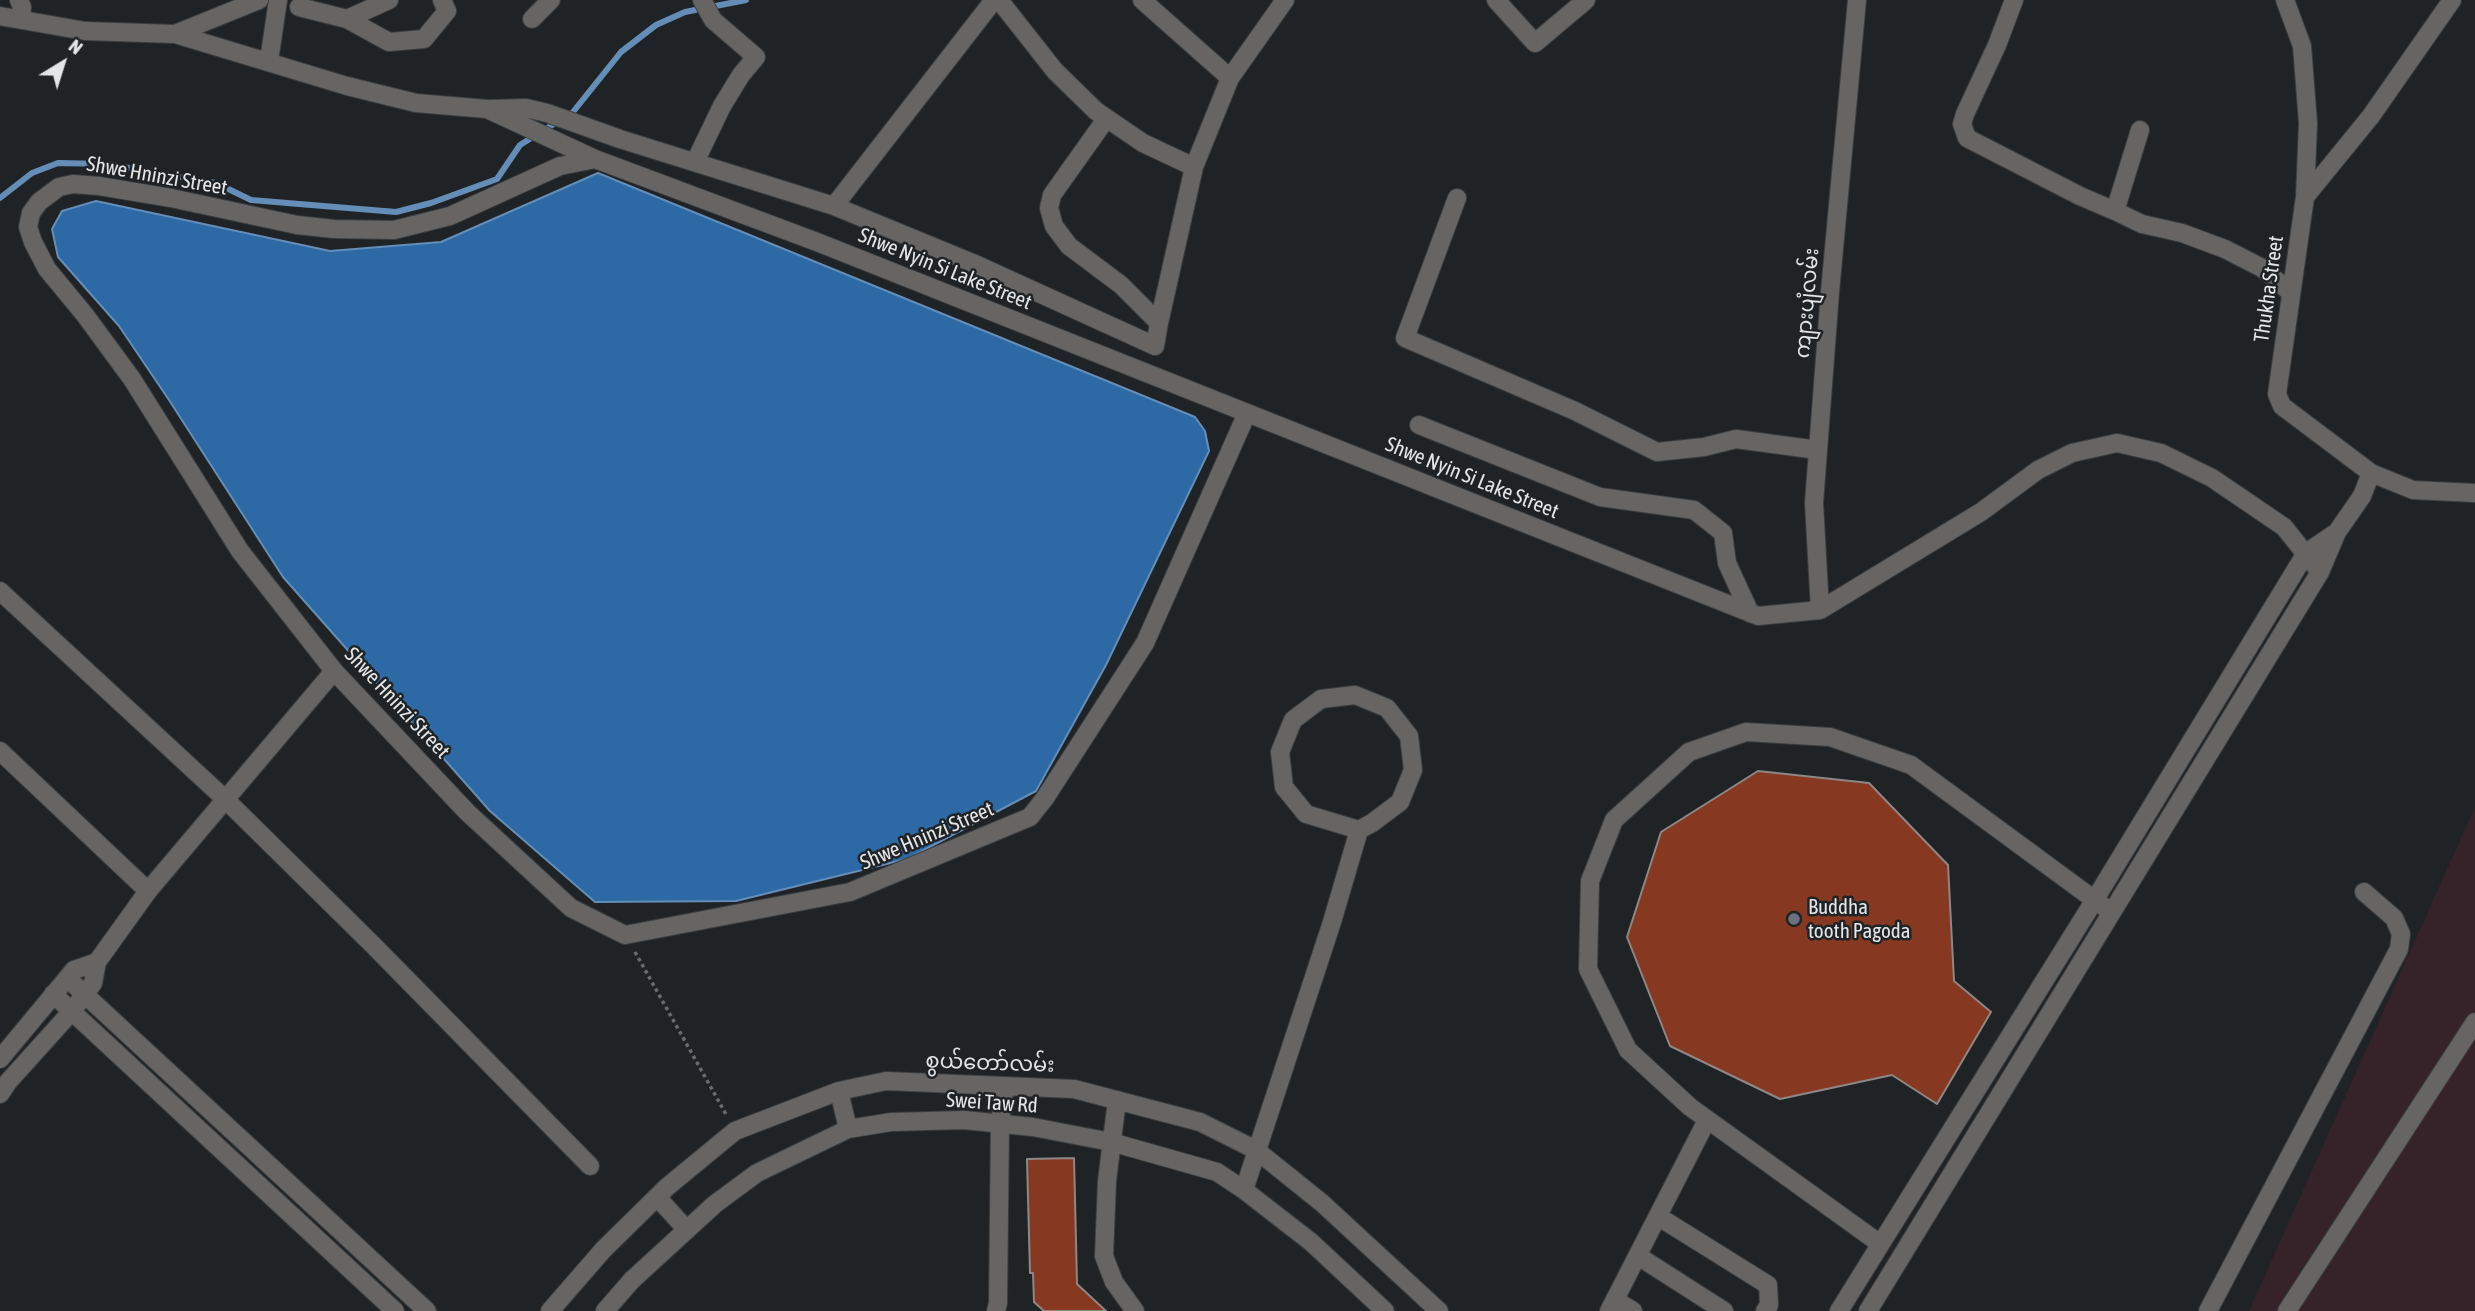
<!DOCTYPE html>
<html>
<head>
<meta charset="utf-8">
<style>
  body { margin:0 }
  #map { position:relative; width:2475px; height:1311px; overflow:hidden; background:#202325; font-family:"Asap Condensed",sans-serif }
  canvas { display:block }
  .north { position:absolute; left:28px; top:28px; width:70px; height:70px; -webkit-text-stroke:5px #202325; paint-order:stroke; rotate:38deg; font-size:19px; font-weight:700; line-height:28px; text-align:center; color:#e3e5e6 }
  .north::after { content:''; display:block; margin:auto; width:24px; height:32px; background:#e3e5e6; clip-path:polygon(50% 0,100% 100%,50% 72%,0 100%) }
</style>
</head>
<body>
<div id="map">
<canvas width="2475" height="1311"></canvas>
<div class="north">N</div>
</div>
<script>
const g = document.querySelector('canvas').getContext('2d');
g.lineJoin = 'round';
function fillPath(path, color) {
  g.fillStyle = color;
  g.fill(path, 'evenodd');
}
function shape(rows) {
  const path = new Path2D();
  for (const r of rows) {
    path.moveTo(r[0], r[1]);
    for (let i = 2; i < r.length; i += 2) path.lineTo(r[i], r[i + 1]);
  }
  return path;
}
function strokePath(path, color, width, dash) {
  g.strokeStyle = color;
  g.lineWidth = width;
  g.lineCap = dash ? 'butt' : 'round';
  g.setLineDash(dash || []);
  g.stroke(path);
}
function label(font, color, halo, rows, align = 'center') {
  g.font = font + ' "Asap Condensed","Noto Sans Myanmar",sans-serif';
  g.lineWidth = 5;
  g.setLineDash([]);
  g.textBaseline = 'middle';
  g.strokeStyle = halo;
  g.fillStyle = color;
  for (const [text, x, y, turn = 0] of rows) {
    g.save();
    g.translate(x, y);
    g.rotate((+turn || 0) * Math.PI / 180);
    g.textAlign = isNaN(turn) ? turn : align;
    if (halo) g.strokeText(text, 0, 0);
    g.fillText(text, 0, 0);
    g.restore();
  }
}
fillPath(shape([
  [2475,807,2475,1311,2249,1311]
]), '#362329');
const water = shape([
  [598,173,1195,417,1205,431,1209,451,1106,665,1036,791,907,859,736,901,595,902,490,811,283,577,169,400,119,326,58,257,52,229,62,211,96,201,330,251,441,242,598,173]
]);
fillPath(water, '#2d69a4');
strokePath(water, '#648eb8', 2);
strokePath(shape([
  [566,116,573,112,621,52,656,25,685,12,746,0],
  [0,198,32,173,58,163,106,164,216,183,251,200,396,212,431,203,497,179,520,145,557,122]
]), '#648eb8', 6);
const building = shape([
  [1758,771,1869,783,1948,865,1954,981,1991,1012,1937,1104,1892,1075,1780,1099,1670,1046,1627,937,1661,832,1758,771],
  [1074,1158,1077,1284,1106,1311,1044,1311,1034,1302,1033,1273,1030,1273,1027,1159,1074,1158]
]);
fillPath(building, '#863820');
strokePath(building, '#8d8887', 2);
const minor = shape([
  [19,0,22,7,21,19],
  [999,0,1055,71,1096,111,1143,143,1194,167],
  [1142,0,1230,78],
  [1496,0,1535,43,1586,0],
  [2014,0,1997,45,1965,114,1962,124,1967,138,2080,196,2115,211],
  [299,7,347,19,389,0],
  [0,16,85,31,175,34,347,86,416,103,487,109,595,159,817,242,1758,616,1820,610,1981,512,2038,470,2072,453,2117,443,2161,453,2212,478,2284,527,2320,572],
  [347,19,389,42,424,39,447,11,442,0],
  [532,19,551,0],
  [175,34,259,0],
  [269,61,278,0],
  [490,109,526,108,547,113,620,139,834,206,975,264,1155,346,1159,323,1194,167,1230,78,1285,0],
  [1106,119,1052,195,1049,208,1054,226,1069,246,1121,285,1159,323],
  [2140,130,2115,211,2142,224,2182,233,2225,249,2262,268,2290,292],
  [595,159,560,166,450,216,394,230,334,229,297,225,171,198,99,186,73,184,59,187,39,202,31,213,28,227,33,242,47,269,85,315,132,379,240,551,334,671,467,812,571,908,625,935,850,892,1030,817,1045,798,1145,643,1247,413],
  [695,162,722,106,741,75,756,57,713,20,702,0],
  [2305,197,2371,116,2452,0],
  [1457,198,1405,338,1575,411,1657,452,1704,447,1736,439,1818,450],
  [834,206,994,0],
  [1419,425,1600,497,1694,510,1723,533,1727,563,1750,613],
  [2371,473,2413,490,2475,493],
  [0,591,225,799,374,946,590,1166],
  [1820,610,1814,503,1830,292,1857,0],
  [1355,695,1387,708,1409,736,1413,770,1400,802,1372,823,1359,830,1306,814,1284,787,1280,752,1293,720,1321,699,1355,695],
  [0,751,148,891],
  [67,978,427,1311],
  [53,994,395,1311],
  [0,1059,74,970,97,962],
  [839,1091,848,1129],
  [0,1094,8,1082,72,1011,93,983,97,962,148,891,334,671],
  [1117,1100,1107,1181,1104,1256,1114,1282,1135,1311],
  [1244,1190,1332,922,1359,830],
  [657,1197,687,1230],
  [1659,1217,1768,1285,1769,1305,1765,1311],
  [1879,1243,1690,1107,1628,1050,1588,969,1590,881,1614,820,1689,752,1746,732,1830,737,1911,765,2111,912],
  [1638,1256,1724,1311],
  [1615,1300,1633,1311],
  [550,1311,603,1250,667,1187,735,1131,839,1091,886,1081,1074,1089,1200,1122,1256,1150,1322,1203,1439,1311],
  [605,1311,632,1280,715,1204,757,1173,848,1129,891,1122,964,1120,1033,1127,1111,1142,1217,1172,1244,1190,1311,1242,1385,1311],
  [996,1311,998,1303,1000,1123,1005,1086],
  [1609,1311,1707,1120],
  [1839,1311,2094,901,2306,553,2337,532],
  [1868,1311,2320,572,2337,532,2362,496,2371,473,2282,406,2277,394,2305,197,2308,123,2302,46,2285,0],
  [2208,1311,2399,949,2401,934,2394,918,2364,892],
  [2287,1311,2475,1022]
]);
strokePath(minor, '#3b3e40', 20);
strokePath(shape([
  [635,952,727,1116]
]), '#696c6d', 3.5, [3.5, 3.5]);
strokePath(minor, '#666564', 18);
for (const [x, y, r, color] of [
  [1794,919,7,"#6b7280"]
]) {
  const dot = new Path2D();
  dot.arc(x, y, r, 0, 2 * Math.PI);
  g.fillStyle = color;
  g.fill(dot);
  strokePath(dot, '#202325', 2.5);
}
label('21px', '#e3e5e6', '#202325', [
  ["Shwe Hninzi Street",157,176,10],
  ["Shwe Nyin Si Lake Street",945,269,22],
  ["Thukha Street",2269,289,-82],
  ["ကျားပျံလမ်း",1807,303,-85],
  ["Shwe Nyin Si Lake Street",1472,478,22],
  ["Shwe Hninzi Street",397,703,47],
  ["Shwe Hninzi Street",927,836,-23],
  ["စွယ်တော်လမ်း",990,1063,2],
  ["Swei Taw Rd",992,1103,4]
]);
label('21px', '#e3e5e6', '#202325', [
  ["Buddha",1808,907],
  ["tooth Pagoda",1808,931]
], 'left');
</script>
</body>
</html>
